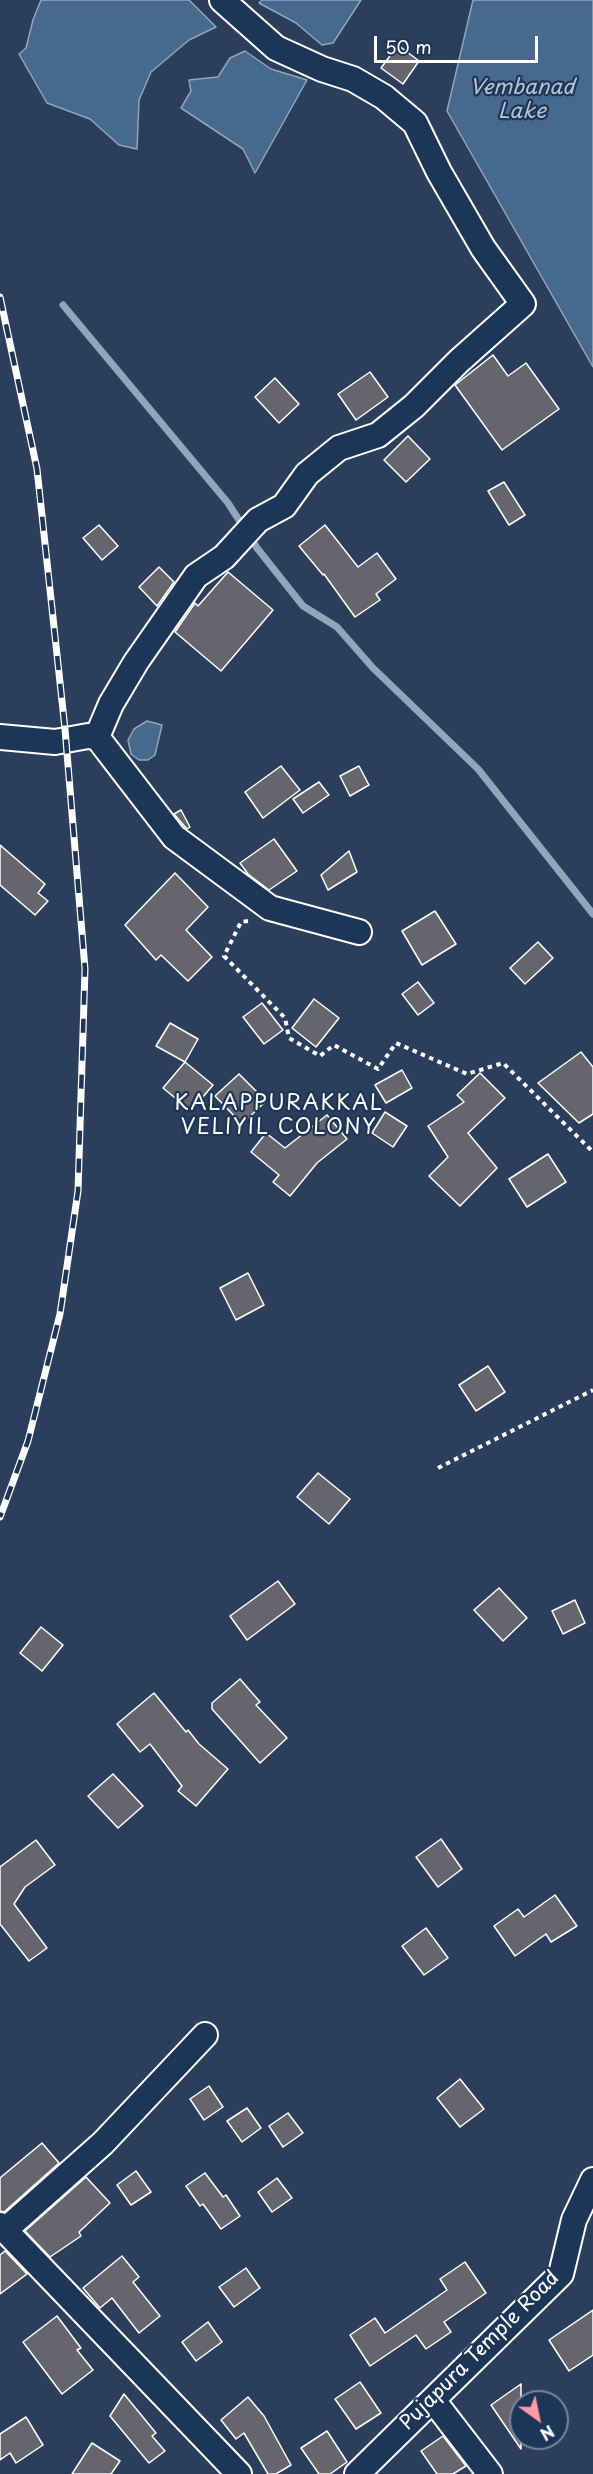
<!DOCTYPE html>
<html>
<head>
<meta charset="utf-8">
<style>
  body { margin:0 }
  #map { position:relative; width:593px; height:2474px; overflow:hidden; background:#2b3f5c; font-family:"Playpen Sans",sans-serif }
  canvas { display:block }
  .north { position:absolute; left:509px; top:2390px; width:60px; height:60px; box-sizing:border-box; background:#1d3557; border:2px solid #77869a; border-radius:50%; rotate:147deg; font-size:16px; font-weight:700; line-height:24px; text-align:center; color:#fff }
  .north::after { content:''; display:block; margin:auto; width:21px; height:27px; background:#ff9aa2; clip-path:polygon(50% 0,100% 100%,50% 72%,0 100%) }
  .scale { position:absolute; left:374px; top:36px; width:164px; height:27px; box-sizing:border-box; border:3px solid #fff; border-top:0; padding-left:8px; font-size:18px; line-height:21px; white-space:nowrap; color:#fff; -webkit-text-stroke:4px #1d3557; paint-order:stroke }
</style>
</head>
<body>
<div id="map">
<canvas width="593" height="2474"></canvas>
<div class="north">N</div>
<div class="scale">50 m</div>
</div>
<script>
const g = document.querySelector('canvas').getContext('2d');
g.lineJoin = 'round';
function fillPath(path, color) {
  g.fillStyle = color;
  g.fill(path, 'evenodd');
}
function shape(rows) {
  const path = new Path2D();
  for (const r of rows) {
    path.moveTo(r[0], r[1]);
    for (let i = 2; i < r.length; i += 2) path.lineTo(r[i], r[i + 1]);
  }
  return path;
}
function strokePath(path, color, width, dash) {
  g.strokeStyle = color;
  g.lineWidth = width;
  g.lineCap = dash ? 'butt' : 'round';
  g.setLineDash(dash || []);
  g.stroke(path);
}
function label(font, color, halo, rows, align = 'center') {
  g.font = font + ' "Playpen Sans",sans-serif';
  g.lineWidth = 4.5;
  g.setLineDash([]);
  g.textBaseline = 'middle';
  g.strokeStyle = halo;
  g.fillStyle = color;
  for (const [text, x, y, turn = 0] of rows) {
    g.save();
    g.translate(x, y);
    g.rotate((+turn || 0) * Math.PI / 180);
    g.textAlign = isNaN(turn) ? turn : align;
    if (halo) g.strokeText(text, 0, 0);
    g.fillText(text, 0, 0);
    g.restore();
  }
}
const water = shape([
  [41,0,189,0,216,27,189,40,151,72,139,100,137,149,119,145,90,119,47,103,19,54,26,48,33,20,41,0],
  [262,0,361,0,333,43,322,45,296,23,259,3,262,0],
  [473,0,593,0,593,367,447,111,473,0],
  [245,51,271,69,307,80,255,173,243,149,181,108,191,91,189,80,218,77,230,58,245,51],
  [147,721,162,725,155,755,148,760,139,760,131,754,128,740,134,729,147,721]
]);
fillPath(water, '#48698e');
strokePath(water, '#91a5bb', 1.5);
strokePath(shape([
  [63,305,228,503,257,548,303,606,337,627,373,668,478,769,593,914]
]), '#91a5bb', 7);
const building = shape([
  [398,45,419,61,403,84,381,68,398,45],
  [493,355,508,376,526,363,559,409,502,450,455,385,493,355],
  [370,372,388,397,356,420,338,394,370,372],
  [275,378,299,404,279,423,255,397,275,378],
  [408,436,430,459,406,482,384,460,408,436],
  [504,482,525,515,509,525,488,491,504,482],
  [99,525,118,546,102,560,83,538,99,525],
  [325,525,358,567,377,553,396,579,376,594,380,600,355,617,324,574,323,575,299,546,325,525],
  [159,567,174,582,157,606,139,587,159,567],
  [228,572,273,610,221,671,175,632,195,603,198,606,228,572],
  [281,766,300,790,263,818,245,792,281,766],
  [359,766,369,785,350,796,340,776,359,766],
  [319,782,329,795,303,813,293,799,319,782],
  [181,810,190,827,187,829,174,814,181,810],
  [274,839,297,871,269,890,248,874,240,863,274,839],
  [0,845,45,884,38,893,48,901,35,915,0,885,0,845],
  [349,851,357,872,328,890,321,875,349,851],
  [175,873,208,907,186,930,212,957,188,981,161,955,156,960,125,925,175,873],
  [435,911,456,944,422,965,402,931,435,911],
  [538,942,553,958,525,984,510,968,538,942],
  [418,982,434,1003,418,1015,402,994,418,982],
  [314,999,339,1018,316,1047,292,1028,314,999],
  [262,1003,283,1030,264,1044,243,1017,262,1003],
  [170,1023,198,1039,185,1062,156,1046,170,1023],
  [581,1052,593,1067,593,1114,579,1123,538,1083,581,1052],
  [185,1062,213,1085,191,1111,163,1088,185,1062],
  [402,1070,412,1088,386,1103,375,1085,402,1070],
  [480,1073,505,1098,468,1133,497,1168,460,1206,429,1176,448,1157,428,1126,464,1102,457,1095,480,1073],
  [239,1074,266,1101,242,1124,215,1096,239,1074],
  [385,1112,407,1126,393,1147,372,1133,385,1112],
  [327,1115,347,1139,317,1163,290,1196,273,1182,279,1175,251,1152,266,1133,285,1148,327,1115],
  [548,1154,566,1182,527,1207,509,1179,548,1154],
  [248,1273,264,1305,236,1320,220,1288,248,1273],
  [488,1366,505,1392,476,1411,459,1385,488,1366],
  [318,1473,350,1499,329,1524,297,1497,318,1473],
  [278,1581,295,1604,247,1640,230,1616,278,1581],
  [499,1588,527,1618,503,1641,474,1610,499,1588],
  [575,1600,585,1623,563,1634,552,1611,575,1600],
  [41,1627,63,1645,42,1671,20,1653,41,1627],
  [240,1679,260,1702,256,1705,287,1738,260,1763,212,1709,212,1703,240,1679],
  [154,1693,186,1732,188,1730,199,1744,228,1769,196,1806,178,1791,182,1786,150,1744,140,1752,117,1724,154,1693],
  [113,1774,143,1806,118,1828,88,1796,113,1774],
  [441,1839,462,1869,438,1887,416,1857,441,1839],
  [36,1840,55,1865,25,1887,14,1904,47,1948,29,1961,0,1924,0,1867,36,1840],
  [555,1895,577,1926,551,1942,546,1934,515,1956,494,1926,518,1909,524,1917,555,1895],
  [426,1928,448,1958,424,1975,402,1946,426,1928],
  [460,2079,484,2109,460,2127,437,2098,460,2079],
  [209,2086,223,2107,204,2120,190,2099,209,2086],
  [247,2108,261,2128,242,2142,227,2121,247,2108],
  [288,2113,303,2133,283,2147,269,2126,288,2113],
  [42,2143,59,2163,4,2212,0,2211,0,2178,42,2143],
  [136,2171,151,2192,131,2205,117,2185,136,2171],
  [205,2173,223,2197,226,2195,240,2216,221,2229,203,2204,200,2206,186,2186,205,2173],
  [86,2177,110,2203,79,2232,81,2236,50,2257,25,2231,86,2177],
  [277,2178,292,2198,272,2212,258,2192,277,2178],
  [5,2251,27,2274,0,2294,0,2255,5,2251],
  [122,2256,139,2277,133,2282,160,2316,139,2333,112,2298,100,2308,83,2288,122,2256],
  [465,2262,486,2293,444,2322,451,2332,426,2349,416,2335,370,2366,350,2335,375,2318,385,2333,447,2290,440,2279,465,2262],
  [246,2268,260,2288,234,2307,219,2287,246,2268],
  [593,2310,593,2355,569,2371,549,2340,593,2310],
  [57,2316,81,2348,77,2350,93,2370,62,2394,23,2342,57,2316],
  [208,2322,222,2342,196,2361,182,2342,208,2322],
  [360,2382,381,2413,356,2429,335,2399,360,2382],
  [521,2384,521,2449,491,2405,521,2384],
  [124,2394,156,2433,152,2436,165,2451,149,2463,110,2416,124,2394],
  [248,2397,264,2416,291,2465,276,2474,268,2474,244,2433,236,2439,221,2420,248,2397],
  [26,2417,43,2445,16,2463,10,2453,0,2460,0,2434,26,2417],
  [327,2431,347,2462,330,2474,319,2474,301,2448,327,2431],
  [443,2436,466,2466,453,2474,437,2474,421,2451,443,2436],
  [92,2443,120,2461,111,2474,72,2474,92,2443]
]);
fillPath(building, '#65656e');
strokePath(building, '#fff', 1.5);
const minor = shape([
  [0,737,55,742,88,736,97,737,174,837,270,908,359,932],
  [97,737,111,704,136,662,196,576,224,557,258,520,284,506,307,474,339,448,378,435,414,406,459,361,523,304,483,248,439,172,415,123,384,97,353,79,322,69,276,48,222,0],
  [0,2225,239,2474],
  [5,2230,103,2143,205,2035],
  [433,2400,490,2474],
  [357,2474,561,2274,574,2220,593,2180]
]);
strokePath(minor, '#fff', 28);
strokePath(shape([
  [248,921,241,922,224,956,285,1018,289,1038,320,1056,334,1045,378,1069,396,1043,467,1074,503,1063,593,1152],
  [438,1468,593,1390]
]), '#fff', 4, [4.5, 4.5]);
strokePath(minor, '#1d3557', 24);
const rail = shape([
  [0,297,37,469,65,729,85,969,78,1191,60,1314,28,1441,0,1517]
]);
strokePath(rail, '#fff', 7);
strokePath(rail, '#1d3557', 4.5, [14]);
label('20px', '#fff', '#1d3557', [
  ["Pujapura Temple Road",480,2351,-45]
]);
label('italic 21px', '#b6c3d2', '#1d3557', [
  ["Vembanad",522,88],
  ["Lake",522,112]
]);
g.letterSpacing = '1.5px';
label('21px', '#fff', '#1d3557', [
  ["KALAPPURAKKAL",279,1104],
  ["VELIYIL COLONY",279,1128]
]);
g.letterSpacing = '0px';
</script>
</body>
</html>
